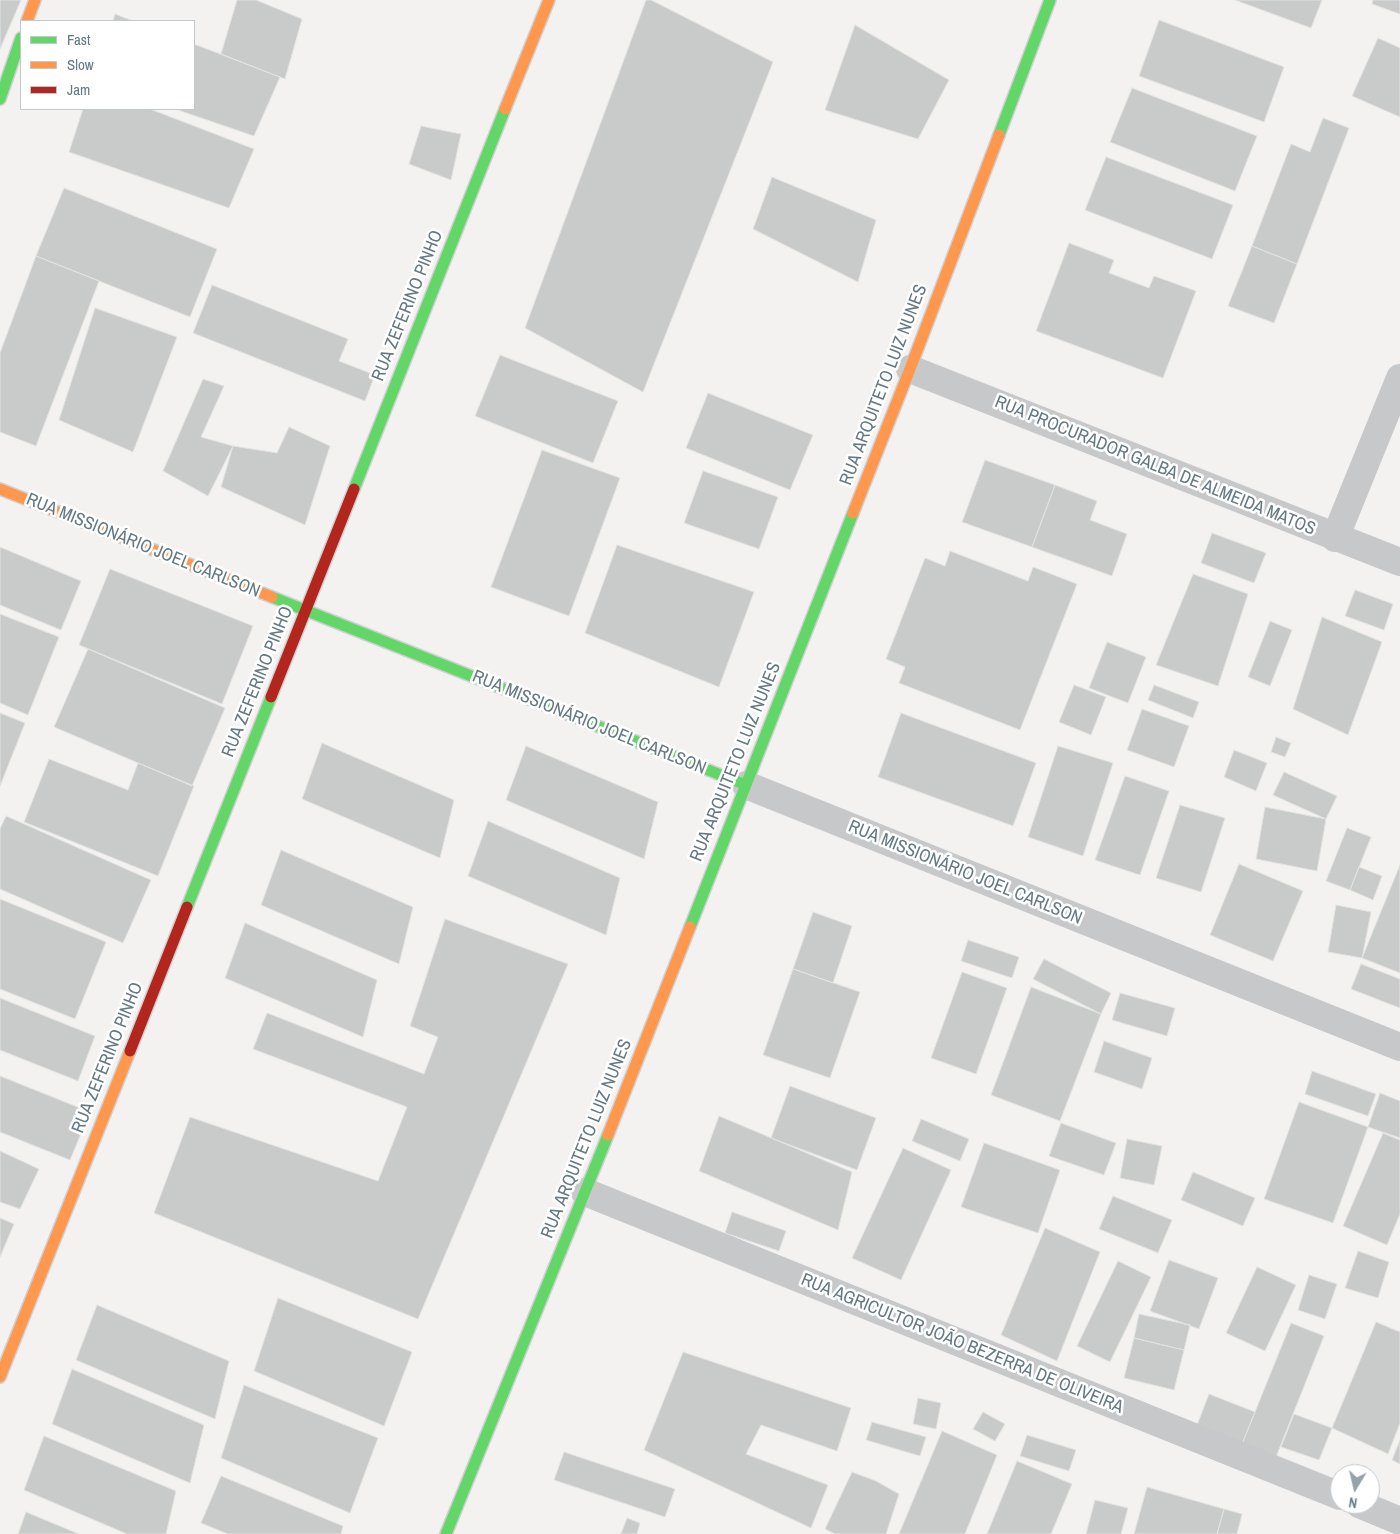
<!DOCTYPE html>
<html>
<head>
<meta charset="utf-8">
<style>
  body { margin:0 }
  #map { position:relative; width:1400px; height:1534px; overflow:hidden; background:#f3f2f1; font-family:"Archivo Narrow",sans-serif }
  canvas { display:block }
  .legend { position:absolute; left:20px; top:20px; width:175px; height:90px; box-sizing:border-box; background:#fff; border:1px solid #c1c9cc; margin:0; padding:6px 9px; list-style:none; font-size:15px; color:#647980 }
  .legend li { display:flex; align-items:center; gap:10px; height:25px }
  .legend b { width:25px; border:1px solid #c1c9cc }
  .north { position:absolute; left:1330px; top:1464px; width:50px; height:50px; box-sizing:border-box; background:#fff; border:1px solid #c1c9cc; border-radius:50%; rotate:189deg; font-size:14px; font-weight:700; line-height:20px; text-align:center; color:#647980 }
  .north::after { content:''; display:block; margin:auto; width:18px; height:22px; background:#96a3a8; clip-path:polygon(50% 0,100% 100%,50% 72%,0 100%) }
</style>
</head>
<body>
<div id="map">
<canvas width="1400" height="1534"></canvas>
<ul class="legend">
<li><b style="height:6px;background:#63d668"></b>Fast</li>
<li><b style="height:6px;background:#ff974d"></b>Slow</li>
<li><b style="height:6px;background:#b3261e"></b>Jam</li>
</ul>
<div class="north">N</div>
</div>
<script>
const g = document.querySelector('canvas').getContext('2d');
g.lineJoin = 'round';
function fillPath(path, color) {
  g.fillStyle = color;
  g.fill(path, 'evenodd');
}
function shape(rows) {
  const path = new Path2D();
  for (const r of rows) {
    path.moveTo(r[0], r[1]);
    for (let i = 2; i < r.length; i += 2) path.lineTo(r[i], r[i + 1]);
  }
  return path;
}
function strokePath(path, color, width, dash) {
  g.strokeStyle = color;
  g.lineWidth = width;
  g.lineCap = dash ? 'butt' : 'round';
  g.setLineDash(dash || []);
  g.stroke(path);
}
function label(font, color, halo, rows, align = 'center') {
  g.font = font + ' "Archivo Narrow",sans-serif';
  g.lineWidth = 5;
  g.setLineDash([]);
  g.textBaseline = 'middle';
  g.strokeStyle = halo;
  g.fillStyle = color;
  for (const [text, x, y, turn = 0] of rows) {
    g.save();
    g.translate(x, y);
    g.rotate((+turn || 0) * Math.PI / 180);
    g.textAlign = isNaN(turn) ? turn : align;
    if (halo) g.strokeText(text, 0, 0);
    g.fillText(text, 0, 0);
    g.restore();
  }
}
const building = shape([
  [0,0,21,0,0,49,0,0],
  [237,0,256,0,302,19,285,79,221,54,237,0],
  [646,0,651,0,773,62,643,392,525,328,646,0],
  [1235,0,1322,0,1311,28,1235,0],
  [1373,0,1400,0,1400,14,1372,4,1373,0],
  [115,14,133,21,113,21,115,14],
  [1159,20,1284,67,1264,122,1139,76,1159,20],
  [855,25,949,80,918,139,825,110,855,25],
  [1378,38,1400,48,1400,117,1352,96,1378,38],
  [194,44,280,77,254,136,175,109,194,109,194,44],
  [1132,88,1257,136,1235,191,1110,142,1132,88],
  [83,109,150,109,254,149,229,208,69,152,83,109],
  [1323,118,1349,128,1297,264,1252,246,1291,144,1310,152,1323,118],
  [421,126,461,134,451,180,409,164,421,126],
  [1106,157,1233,205,1212,259,1085,210,1106,157],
  [772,177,876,220,858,282,753,229,772,177],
  [64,188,217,249,190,317,36,256,64,188],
  [1069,243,1114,260,1109,273,1149,288,1154,276,1196,291,1163,378,1036,331,1069,243],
  [1252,246,1297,264,1274,323,1228,306,1252,246],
  [36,256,99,281,36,446,0,432,0,353,36,256],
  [212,285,348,339,339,361,375,375,365,401,193,333,212,285],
  [95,308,177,337,133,452,59,420,95,308],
  [500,355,618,401,593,463,475,416,500,355],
  [203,379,224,386,201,437,233,446,208,496,163,471,203,379],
  [708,393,813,435,790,490,686,448,708,393],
  [289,427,330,446,305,525,221,487,233,446,277,453,289,427],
  [542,450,620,478,569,616,491,587,542,450],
  [985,460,1055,485,1032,547,962,522,985,460],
  [703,471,778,497,759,549,684,523,703,471],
  [1055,485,1097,501,1090,520,1127,534,1112,576,1032,547,1055,485],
  [1212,533,1266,553,1254,583,1201,563,1212,533],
  [617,545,754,592,719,687,585,633,617,545],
  [0,547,81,581,61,630,0,605,0,547],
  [950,551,1028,581,1033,567,1077,584,1020,730,899,683,905,667,886,659,925,558,945,566,950,551],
  [110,569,253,626,222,704,79,645,110,569],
  [1193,574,1248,594,1218,686,1156,665,1193,574],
  [1355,590,1393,604,1384,630,1345,616,1355,590],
  [0,614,59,637,28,715,0,703,0,614],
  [1322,617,1382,642,1348,735,1293,709,1322,617],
  [1270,621,1292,630,1270,686,1248,677,1270,621],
  [1107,642,1146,657,1128,703,1089,688,1107,642],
  [88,649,225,708,192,786,54,727,88,649],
  [1074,685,1106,697,1091,735,1059,722,1074,685],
  [1154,685,1199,702,1193,718,1148,700,1154,685],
  [1142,709,1189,726,1174,767,1127,750,1142,709],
  [0,713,25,723,0,786,0,713],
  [901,713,1036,763,1013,826,878,777,901,713],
  [1276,737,1291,743,1285,757,1271,752,1276,737],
  [322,743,454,800,440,858,302,799,322,743],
  [526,746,658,802,644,859,506,800,526,746],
  [1058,746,1113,763,1083,856,1028,837,1058,746],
  [1234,750,1267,763,1256,791,1224,777,1234,750],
  [49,759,128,790,138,763,194,786,158,876,24,822,49,759],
  [1284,772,1337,796,1326,819,1273,795,1284,772],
  [1125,776,1169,791,1140,875,1095,860,1125,776],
  [1180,805,1225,818,1201,892,1156,878,1180,805],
  [1265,807,1326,819,1317,871,1256,859,1265,807],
  [6,816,151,880,123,943,0,889,0,829,6,816],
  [488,821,620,878,606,935,468,876,488,821],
  [1347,828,1371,837,1350,890,1326,881,1347,828],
  [281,850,413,907,399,964,261,905,281,850],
  [1239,864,1303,891,1273,961,1210,935,1239,864],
  [1400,865,1400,973,1362,958,1400,865],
  [1359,867,1382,876,1373,900,1350,890,1359,867],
  [0,899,106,942,75,1019,0,989,0,899],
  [1336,905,1371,912,1362,958,1328,952,1336,905],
  [813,912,852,926,833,983,793,969,813,912],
  [445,919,568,964,418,1319,154,1213,190,1117,378,1181,407,1107,253,1049,267,1013,424,1074,438,1037,410,1026,445,919],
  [245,923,377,980,363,1037,225,978,245,923],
  [968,940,1019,957,1012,978,961,961,968,940],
  [1044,959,1111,993,1101,1014,1033,979,1044,959],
  [1361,964,1400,979,1400,1008,1351,989,1361,964],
  [793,969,860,992,830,1078,763,1055,793,969],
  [962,972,1007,988,976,1074,931,1058,962,972],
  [1031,987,1101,1014,1060,1121,991,1095,1031,987],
  [1120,993,1175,1008,1167,1036,1112,1020,1120,993],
  [0,998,95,1036,78,1081,0,1050,0,998],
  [1104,1041,1152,1058,1142,1089,1094,1072,1104,1041],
  [1312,1071,1376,1094,1368,1116,1305,1094,1312,1071],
  [0,1076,90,1112,70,1160,0,1132,0,1076],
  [790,1086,876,1118,857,1170,771,1138,790,1086],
  [1380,1093,1400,1101,1400,1138,1368,1127,1380,1093],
  [1299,1102,1368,1127,1333,1223,1264,1199,1299,1102],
  [719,1116,852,1172,838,1230,699,1171,719,1116],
  [921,1119,969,1139,960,1161,912,1141,921,1119],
  [1061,1123,1116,1143,1104,1175,1049,1156,1061,1123],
  [1383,1133,1400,1140,1400,1214,1387,1245,1343,1226,1383,1133],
  [1127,1139,1162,1146,1154,1185,1120,1178,1127,1139],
  [984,1143,1060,1170,1038,1233,961,1207,984,1143],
  [903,1148,951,1170,901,1280,852,1258,903,1148],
  [0,1151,39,1169,20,1209,0,1202,0,1151],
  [1193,1172,1255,1198,1243,1226,1181,1200,1193,1172],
  [1113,1196,1172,1220,1158,1253,1099,1229,1113,1196],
  [732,1212,786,1231,779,1251,725,1233,732,1212],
  [0,1218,14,1224,0,1257,0,1218],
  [1045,1228,1100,1252,1057,1361,1001,1335,1045,1228],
  [1358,1251,1389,1262,1378,1298,1345,1288,1358,1251],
  [1169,1260,1218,1278,1199,1329,1150,1311,1169,1260],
  [1118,1261,1151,1277,1110,1362,1077,1346,1118,1261],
  [1257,1267,1296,1285,1265,1351,1226,1333,1257,1267],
  [1309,1275,1337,1284,1325,1319,1298,1310,1309,1275],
  [278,1298,412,1352,384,1426,254,1371,278,1298],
  [97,1305,229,1361,215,1419,76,1360,97,1305],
  [1139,1314,1190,1325,1184,1350,1134,1338,1139,1314],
  [1376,1322,1400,1332,1400,1423,1388,1454,1332,1428,1376,1322],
  [1291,1323,1324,1336,1276,1457,1242,1444,1291,1323],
  [1134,1338,1184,1350,1174,1390,1124,1378,1134,1338],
  [683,1352,851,1408,837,1451,761,1425,746,1454,828,1485,811,1528,644,1450,683,1352],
  [72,1369,204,1425,190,1483,52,1424,72,1369],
  [244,1385,378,1438,350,1513,221,1458,244,1385],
  [1209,1394,1255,1412,1242,1444,1197,1425,1209,1394],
  [918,1398,941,1403,936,1429,913,1424,918,1398],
  [983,1412,1005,1424,995,1441,973,1429,983,1412],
  [1294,1414,1332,1428,1319,1460,1281,1447,1294,1414],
  [872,1422,926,1437,920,1456,866,1440,872,1422],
  [942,1431,997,1455,965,1534,899,1534,942,1431],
  [1027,1435,1076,1450,1069,1471,1020,1456,1027,1435],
  [44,1436,176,1491,166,1534,127,1534,24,1490,44,1436],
  [1400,1440,1400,1464,1392,1460,1400,1440],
  [564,1452,675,1489,665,1517,554,1480,564,1452],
  [1017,1461,1072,1484,1051,1534,987,1534,1017,1461],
  [852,1472,876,1481,899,1494,886,1534,835,1534,825,1529,852,1472],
  [221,1476,343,1526,341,1534,228,1534,201,1523,221,1476],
  [1147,1487,1224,1509,1217,1534,1134,1534,1147,1487],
  [1095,1500,1128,1508,1121,1534,1086,1534,1095,1500],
  [1224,1509,1242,1514,1237,1534,1217,1534,1224,1509],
  [26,1512,79,1534,18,1534,26,1512],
  [627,1518,640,1523,637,1534,621,1534,627,1518]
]);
fillPath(building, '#c9caca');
strokePath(building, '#e2e2e1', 1);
const fast = shape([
  [0,99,21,38],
  [999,135,1050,0],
  [354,489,505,109],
  [272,597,746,785],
  [187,907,271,697],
  [690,927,853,513],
  [446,1534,608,1135]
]);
const slow = shape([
  [27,21,35,0],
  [505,109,549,0],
  [0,489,272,597],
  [853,513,910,369,999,135],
  [608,1135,690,927],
  [0,1377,130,1051]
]);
const jam = shape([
  [271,697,354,489],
  [130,1051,187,907]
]);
strokePath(fast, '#cfd0d1', 14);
strokePath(slow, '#cfd0d1', 14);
strokePath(jam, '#cfd0d1', 14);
strokePath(shape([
  [910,369,1400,562],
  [1335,538,1400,378],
  [746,785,1400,1047],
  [585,1192,1340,1496],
  [1359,1504,1400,1521]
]), '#c7c8c9', 28);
strokePath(fast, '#63d668', 11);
strokePath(slow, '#ff974d', 11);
strokePath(jam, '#b3261e', 11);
label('18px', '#647980', '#fff', [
  ["RUA ZEFERINO PINHO",408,306,-68],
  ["RUA ARQUITETO LUIZ NUNES",884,385,-69],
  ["RUA PROCURADOR GALBA DE ALMEIDA MATOS",1155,466,22],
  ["RUA MISSIONÁRIO JOEL CARLSON",143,546,22],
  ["RUA ZEFERINO PINHO",258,682,-68],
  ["RUA MISSIONÁRIO JOEL CARLSON",589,723,22],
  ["RUA ARQUITETO LUIZ NUNES",736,762,-68],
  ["RUA MISSIONÁRIO JOEL CARLSON",965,873,22],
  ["RUA ZEFERINO PINHO",108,1058,-68],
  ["RUA ARQUITETO LUIZ NUNES",587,1139,-68],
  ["RUA AGRICULTOR JOÃO BEZERRA DE OLIVEIRA",962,1344,22]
]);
</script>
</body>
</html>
